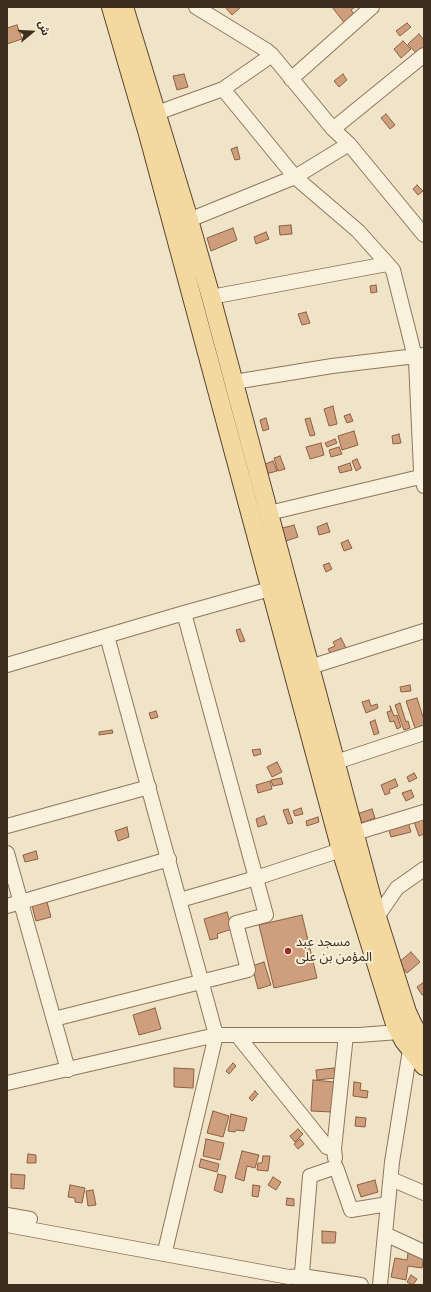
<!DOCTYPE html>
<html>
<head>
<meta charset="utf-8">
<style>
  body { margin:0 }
  #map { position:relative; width:431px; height:1292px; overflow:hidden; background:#f0e4c8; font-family:Georgia,"Noto Sans Arabic",serif }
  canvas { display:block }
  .frame { position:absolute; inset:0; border:8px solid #3d2e20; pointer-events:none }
  .north { position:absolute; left:12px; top:12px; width:40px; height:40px; -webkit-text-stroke:3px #f7eed8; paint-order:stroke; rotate:72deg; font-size:11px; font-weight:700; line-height:16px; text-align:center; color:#3d2e20 }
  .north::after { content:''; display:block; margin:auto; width:14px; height:18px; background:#3d2e20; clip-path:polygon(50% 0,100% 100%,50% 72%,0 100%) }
</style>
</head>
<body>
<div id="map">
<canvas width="431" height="1292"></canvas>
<div class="frame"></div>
<div class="north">ش</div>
</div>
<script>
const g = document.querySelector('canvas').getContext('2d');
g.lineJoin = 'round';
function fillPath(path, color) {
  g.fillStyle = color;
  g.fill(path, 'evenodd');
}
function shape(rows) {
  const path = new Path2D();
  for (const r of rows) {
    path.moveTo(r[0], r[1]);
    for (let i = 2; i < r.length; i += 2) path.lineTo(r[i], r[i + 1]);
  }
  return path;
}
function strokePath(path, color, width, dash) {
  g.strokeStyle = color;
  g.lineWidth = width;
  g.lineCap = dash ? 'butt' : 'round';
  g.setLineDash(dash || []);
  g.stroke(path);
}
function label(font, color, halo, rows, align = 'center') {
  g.font = font + ' Georgia,"Noto Sans Arabic",serif';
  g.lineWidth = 4;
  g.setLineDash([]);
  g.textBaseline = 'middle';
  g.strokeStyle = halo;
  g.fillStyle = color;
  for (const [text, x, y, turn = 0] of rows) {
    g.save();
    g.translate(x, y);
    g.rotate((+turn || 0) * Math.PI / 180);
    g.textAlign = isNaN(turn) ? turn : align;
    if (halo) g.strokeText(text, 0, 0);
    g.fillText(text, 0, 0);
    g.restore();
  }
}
const building = shape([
  [225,7,241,7,232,15,225,7],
  [332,7,355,7,351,10,356,17,346,25,332,7],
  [407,23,411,27,400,36,396,31,407,23],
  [17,25,22,39,7,44,7,28,17,25],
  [419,34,424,40,424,48,417,54,408,44,419,34],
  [403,41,411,49,401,58,394,49,403,41],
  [184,74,188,87,177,90,173,76,184,74],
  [343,74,347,80,339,87,334,81,343,74],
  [386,114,395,125,390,129,381,118,386,114],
  [237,147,240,159,235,160,231,149,237,147],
  [417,185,423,191,418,195,413,189,417,185],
  [291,225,292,234,280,235,279,226,291,225],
  [233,228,237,240,211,251,207,238,233,228],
  [266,232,269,239,256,244,254,237,266,232],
  [376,285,377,292,371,293,370,286,376,285],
  [306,312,310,323,302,325,298,314,306,312],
  [333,406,337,424,329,426,324,409,333,406],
  [350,414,353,421,347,423,344,416,350,414],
  [266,418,269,429,263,431,260,420,266,418],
  [310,418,315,435,310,436,305,419,310,418],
  [354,431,358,445,342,450,338,436,354,431],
  [399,434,401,443,393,444,392,436,399,434],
  [335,439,337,443,327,447,325,443,335,439],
  [321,443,324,455,310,459,306,447,321,443],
  [339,447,342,454,331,457,329,450,339,447],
  [280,456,285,469,278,471,274,458,280,456],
  [357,459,361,468,356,471,352,461,357,459],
  [273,461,277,471,266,474,263,465,273,461],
  [350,463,352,470,340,473,338,467,350,463],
  [327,523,330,532,319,535,317,527,327,523],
  [294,525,298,537,283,542,279,529,294,525],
  [348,540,352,548,344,551,341,543,348,540],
  [329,563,332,569,326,572,323,565,329,563],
  [240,629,245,641,240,642,236,630,240,629],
  [341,638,346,648,331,655,328,649,335,646,333,642,341,638],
  [410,685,411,691,401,692,400,687,410,685],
  [417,698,424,720,424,725,415,728,406,701,417,698],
  [369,700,371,706,377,704,378,708,366,713,362,702,369,700],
  [400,703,406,722,408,721,410,728,404,730,395,705,400,703],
  [390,706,394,716,397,715,401,727,397,729,394,721,390,722,387,712,391,711,390,706],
  [156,711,158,717,151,719,149,713,156,711],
  [375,720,379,733,374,735,370,722,375,720],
  [112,730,113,733,99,735,99,732,112,730],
  [260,749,261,754,254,756,252,750,260,749],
  [277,762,282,772,272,777,267,767,277,762],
  [414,773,417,778,409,782,407,777,414,773],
  [281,778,283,784,273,786,271,780,281,778],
  [395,779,398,786,389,790,390,793,385,795,381,785,395,779],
  [270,781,272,789,258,793,256,785,270,781],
  [411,790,414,797,406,801,402,793,411,790],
  [301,808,303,814,295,816,293,811,301,808],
  [288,809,293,823,288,824,283,810,288,809],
  [372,809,375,818,361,823,357,814,372,809],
  [264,816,267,824,258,827,256,819,264,816],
  [318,817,319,822,307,826,306,821,318,817],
  [424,818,424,834,419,836,414,822,424,818],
  [408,822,411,832,391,837,388,827,408,822],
  [127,827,129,837,118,841,115,831,127,827],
  [36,851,38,859,25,862,23,855,36,851],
  [47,902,51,917,36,921,32,906,47,902],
  [227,912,232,929,217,934,218,938,210,940,204,919,227,912],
  [302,915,317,978,274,988,259,925,302,915],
  [411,952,420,962,407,973,398,963,411,952],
  [264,962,271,985,258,989,252,966,264,962],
  [424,982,424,994,422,995,417,987,424,982],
  [155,1008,161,1029,139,1035,133,1015,155,1008],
  [233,1063,236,1066,229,1074,226,1071,233,1063],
  [174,1068,194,1069,193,1088,174,1087,174,1068],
  [334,1068,335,1078,317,1080,316,1070,334,1068],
  [313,1080,334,1082,332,1112,311,1111,313,1080],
  [354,1082,361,1083,360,1090,368,1091,367,1098,353,1096,354,1082],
  [255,1091,258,1094,252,1101,249,1098,255,1091],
  [213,1111,229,1116,223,1137,207,1133,213,1111],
  [231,1114,247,1118,244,1131,236,1130,235,1132,228,1131,231,1114],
  [356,1117,366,1118,365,1127,355,1126,356,1117],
  [298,1129,303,1134,295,1142,290,1136,298,1129],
  [206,1139,224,1143,220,1160,203,1156,206,1139],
  [300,1139,304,1144,298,1149,294,1144,300,1139],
  [242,1151,259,1155,255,1168,247,1166,244,1181,235,1178,242,1151],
  [28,1154,36,1155,36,1163,27,1163,28,1154],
  [263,1156,270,1156,268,1171,257,1170,258,1163,262,1163,263,1156],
  [201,1159,219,1164,217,1172,199,1167,201,1159],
  [11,1174,25,1175,24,1189,11,1188,11,1174],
  [218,1174,226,1176,222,1193,214,1190,218,1174],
  [273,1177,281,1182,276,1190,268,1185,273,1177],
  [375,1180,378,1192,361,1197,357,1185,375,1180],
  [70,1185,85,1188,82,1203,75,1202,75,1198,68,1197,70,1185],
  [253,1185,260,1186,258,1197,252,1196,253,1185],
  [93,1190,96,1205,88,1206,86,1191,93,1190],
  [287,1198,294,1199,294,1206,286,1205,287,1198],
  [322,1231,336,1232,335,1243,322,1243,322,1231],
  [408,1253,424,1256,422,1268,408,1266,406,1280,391,1277,395,1258,407,1260,408,1253],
  [411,1275,417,1279,413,1285,407,1282,411,1275]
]);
fillPath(building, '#cf9f7d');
strokePath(building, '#8d5f41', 1);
const minor = shape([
  [196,7,266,50,272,55,333,129,349,144,424,235],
  [291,79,372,7],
  [223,89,295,177,358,231,393,270,416,361,421,471,424,486],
  [157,113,223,89,272,55],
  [333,129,424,55],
  [189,220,295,177,349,144],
  [211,297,387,264],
  [234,382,332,366,424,355],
  [269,513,424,476],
  [107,636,216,1035,166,1247],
  [7,665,184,613,270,589],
  [310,667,424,631],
  [336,762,424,733],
  [7,826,149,787],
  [355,833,424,812],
  [7,853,68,1070],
  [180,900,256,878,341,850],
  [7,906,169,859],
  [377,917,397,888,424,869],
  [54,1019,248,970,236,923,266,915,184,613],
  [237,1035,327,1147,334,1149],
  [7,1083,216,1035,359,1035,399,1032],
  [335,1158,334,1149,346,1035],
  [391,1179,424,1193],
  [7,1215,30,1219],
  [7,1225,289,1277,302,1276,361,1285],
  [385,1234,424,1252],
  [301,1285,310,1176,336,1167,351,1210,388,1204],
  [380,1285,392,1162,410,1050]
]);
const major = shape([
  [111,7,148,134,341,850,395,1024,404,1041,424,1066],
  [124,7,189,220,211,297,377,917,407,1012,413,1025,424,1043]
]);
strokePath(minor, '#8d765c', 16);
strokePath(major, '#5b4430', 20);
strokePath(minor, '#faf1dc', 14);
strokePath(major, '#f3d9a0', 18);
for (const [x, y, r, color] of [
  [288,951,4,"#9e2a2b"]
]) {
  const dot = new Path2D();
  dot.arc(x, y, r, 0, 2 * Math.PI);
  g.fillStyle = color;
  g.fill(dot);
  strokePath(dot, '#f7eed8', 1.5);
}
label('13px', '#3d2e20', '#f7eed8', [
  ["مسجد عبد",296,944],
  ["المؤمن بن على",296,959]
], 'left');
</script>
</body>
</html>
